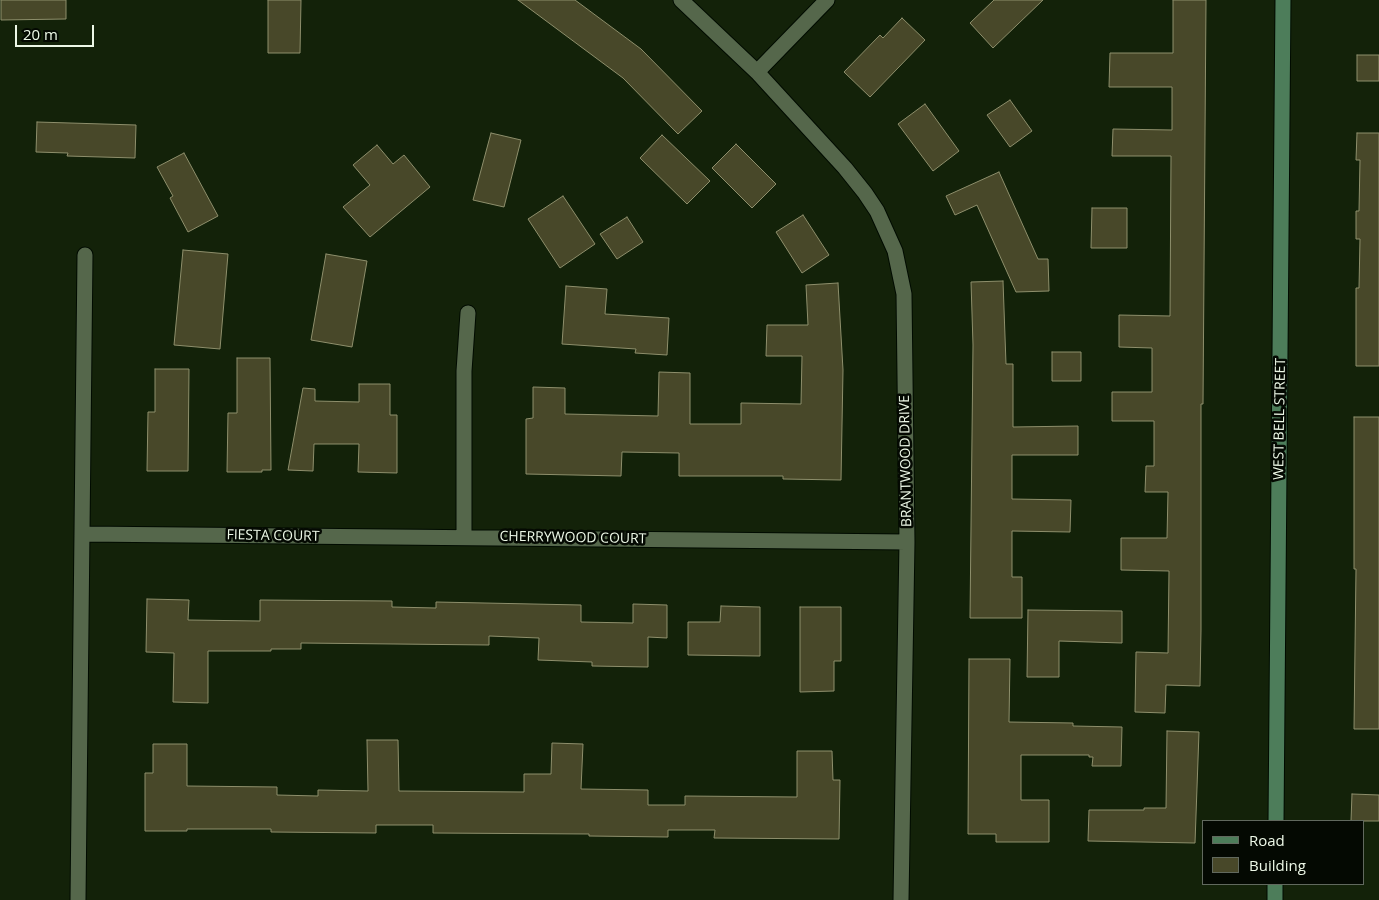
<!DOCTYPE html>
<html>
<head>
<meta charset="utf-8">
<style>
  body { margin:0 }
  #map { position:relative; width:1379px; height:900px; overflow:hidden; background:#132209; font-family:"Open Sans",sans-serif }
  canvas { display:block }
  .legend { position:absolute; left:1202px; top:820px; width:162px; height:65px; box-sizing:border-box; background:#040902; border:1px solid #61695e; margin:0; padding:6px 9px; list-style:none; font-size:15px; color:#edf8e7 }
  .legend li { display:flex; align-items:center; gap:10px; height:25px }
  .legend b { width:25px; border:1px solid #61695e }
  .scale { position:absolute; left:15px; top:25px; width:79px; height:22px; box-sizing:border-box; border:2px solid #edf8e7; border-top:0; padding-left:6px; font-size:15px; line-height:18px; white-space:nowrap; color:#edf8e7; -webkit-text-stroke:4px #040902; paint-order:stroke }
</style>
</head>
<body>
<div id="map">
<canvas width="1379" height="900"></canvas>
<ul class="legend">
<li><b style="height:6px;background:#4d7d5a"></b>Road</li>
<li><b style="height:14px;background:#484829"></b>Building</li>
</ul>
<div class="scale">20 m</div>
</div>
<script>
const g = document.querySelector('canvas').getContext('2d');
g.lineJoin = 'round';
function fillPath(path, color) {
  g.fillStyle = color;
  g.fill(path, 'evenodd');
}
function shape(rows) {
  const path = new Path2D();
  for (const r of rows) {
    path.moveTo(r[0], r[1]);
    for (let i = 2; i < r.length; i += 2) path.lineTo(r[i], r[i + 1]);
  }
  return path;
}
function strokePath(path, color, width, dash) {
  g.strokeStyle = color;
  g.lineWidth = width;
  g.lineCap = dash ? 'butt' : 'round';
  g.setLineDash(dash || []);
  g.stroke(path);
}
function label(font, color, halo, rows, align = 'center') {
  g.font = font + ' "Open Sans",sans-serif';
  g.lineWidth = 5;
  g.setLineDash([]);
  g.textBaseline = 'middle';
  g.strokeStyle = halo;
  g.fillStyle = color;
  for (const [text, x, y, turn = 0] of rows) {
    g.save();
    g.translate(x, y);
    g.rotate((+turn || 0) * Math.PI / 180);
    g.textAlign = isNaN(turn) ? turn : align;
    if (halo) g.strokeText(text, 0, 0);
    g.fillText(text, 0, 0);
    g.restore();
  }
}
const building = shape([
  [1,0,66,0,66,19,1,20,1,0],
  [268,0,301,0,300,53,268,53,268,0],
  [518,0,575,0,641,49,702,111,678,134,623,78,518,0],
  [994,0,1043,0,993,48,970,23,994,0],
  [1173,0,1206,0,1203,404,1201,404,1201,630,1200,686,1166,685,1165,713,1135,712,1136,652,1168,653,1169,571,1121,570,1121,538,1167,538,1168,492,1145,492,1146,466,1154,466,1154,421,1112,421,1112,392,1152,392,1152,348,1119,347,1119,315,1170,316,1171,156,1112,156,1113,129,1172,130,1172,87,1109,87,1110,53,1173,53,1173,0],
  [902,18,925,40,870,97,844,72,880,35,883,38,902,18],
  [1357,55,1379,55,1379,81,1357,81,1357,55],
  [1010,100,1032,131,1010,147,987,115,1010,100],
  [925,104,959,151,933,171,898,124,925,104],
  [37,122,136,125,135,158,67,156,68,153,36,152,37,122],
  [491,133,521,140,504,207,473,200,491,133],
  [1357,133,1379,133,1379,366,1356,366,1356,288,1359,288,1360,239,1356,239,1356,211,1359,211,1360,160,1356,160,1357,133],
  [662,135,710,181,687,204,640,158,662,135],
  [736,144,776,184,752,208,712,168,736,144],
  [377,145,393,164,404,155,430,187,370,237,343,207,370,185,353,165,377,145],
  [184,153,218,216,188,232,170,198,173,196,157,167,184,153],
  [999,172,1038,259,1048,259,1049,291,1016,292,977,205,955,215,946,196,999,172],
  [563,196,595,244,560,268,528,219,563,196],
  [1092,208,1127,208,1127,248,1091,248,1092,208],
  [803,215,829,255,802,273,776,232,803,215],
  [627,217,643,242,617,259,600,234,627,217],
  [183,250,228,254,220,349,174,345,183,250],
  [326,254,367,261,352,347,311,340,326,254],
  [1003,281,1006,364,1013,364,1013,427,1078,426,1078,455,1012,455,1012,499,1071,500,1070,532,1012,531,1012,577,1022,577,1022,618,970,618,973,345,971,282,1003,281],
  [838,283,843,370,841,480,783,479,783,476,679,476,679,453,622,452,621,476,526,474,526,419,533,418,533,387,565,388,565,414,658,416,659,372,690,373,690,424,741,424,741,403,801,404,802,356,766,356,767,325,808,325,806,285,838,283],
  [566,286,607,289,605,314,669,318,667,355,635,353,636,349,562,344,566,286],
  [1052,352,1081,352,1081,381,1052,381,1052,352],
  [237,358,270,358,271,470,262,470,262,472,227,472,228,413,237,413,237,358],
  [155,369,189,369,188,471,147,471,148,412,155,412,155,369],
  [359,384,390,384,390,415,397,415,397,473,358,472,359,444,314,444,313,471,288,470,303,388,315,389,315,401,359,402,359,384],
  [1354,417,1379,417,1379,729,1354,729,1356,569,1354,569,1354,417],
  [147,599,189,600,188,620,260,621,260,600,392,601,392,607,436,608,436,602,581,605,581,622,633,623,633,604,667,605,667,638,648,637,648,667,592,666,592,662,538,660,539,638,489,636,489,645,301,643,301,649,271,649,271,651,208,651,208,703,173,702,174,653,146,652,147,599],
  [721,606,760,607,760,656,688,655,688,622,720,622,721,606],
  [800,607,841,607,841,661,834,661,834,691,800,692,800,607],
  [1028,610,1122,611,1122,643,1059,641,1059,677,1027,677,1028,610],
  [969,659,1010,659,1009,722,1073,723,1073,726,1122,727,1121,766,1092,766,1093,757,1089,757,1089,755,1021,755,1021,800,1049,800,1049,842,996,842,996,834,968,834,969,659],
  [1167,731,1199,732,1195,843,1088,841,1089,810,1144,810,1144,808,1166,808,1167,731],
  [367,740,398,740,399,791,524,792,524,774,551,774,552,743,583,744,581,789,648,790,648,805,685,805,685,796,797,797,797,751,832,751,833,780,840,780,839,839,714,838,715,830,668,830,668,837,589,836,589,834,433,833,433,825,376,825,376,833,271,832,271,829,187,829,187,831,145,831,145,773,153,773,153,744,187,744,187,786,277,787,277,795,318,796,318,790,368,791,367,740],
  [1352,794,1379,795,1379,821,1351,821,1352,794]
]);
fillPath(building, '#484829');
strokePath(building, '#8e8f6c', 1);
const minor = shape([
  [681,0,757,72,845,168,865,193,877,211,895,251,904,294,907,542,901,900],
  [757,72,827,0],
  [83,534,907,542],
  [464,537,464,371,468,313],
  [78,900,85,255]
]);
const secondary = shape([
  [1276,821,1283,0],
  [1275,900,1275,884]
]);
strokePath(minor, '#010b00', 17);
strokePath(secondary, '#010b00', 17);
strokePath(minor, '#55674b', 15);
strokePath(secondary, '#4d7d5a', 15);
label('14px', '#edf8e7', '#040902', [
  ["WEST BELL STREET",1280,419,-89],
  ["BRANTWOOD DRIVE",906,461,-91],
  ["FIESTA COURT",273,536,1],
  ["CHERRYWOOD COURT",573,538,1]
]);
</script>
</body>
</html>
